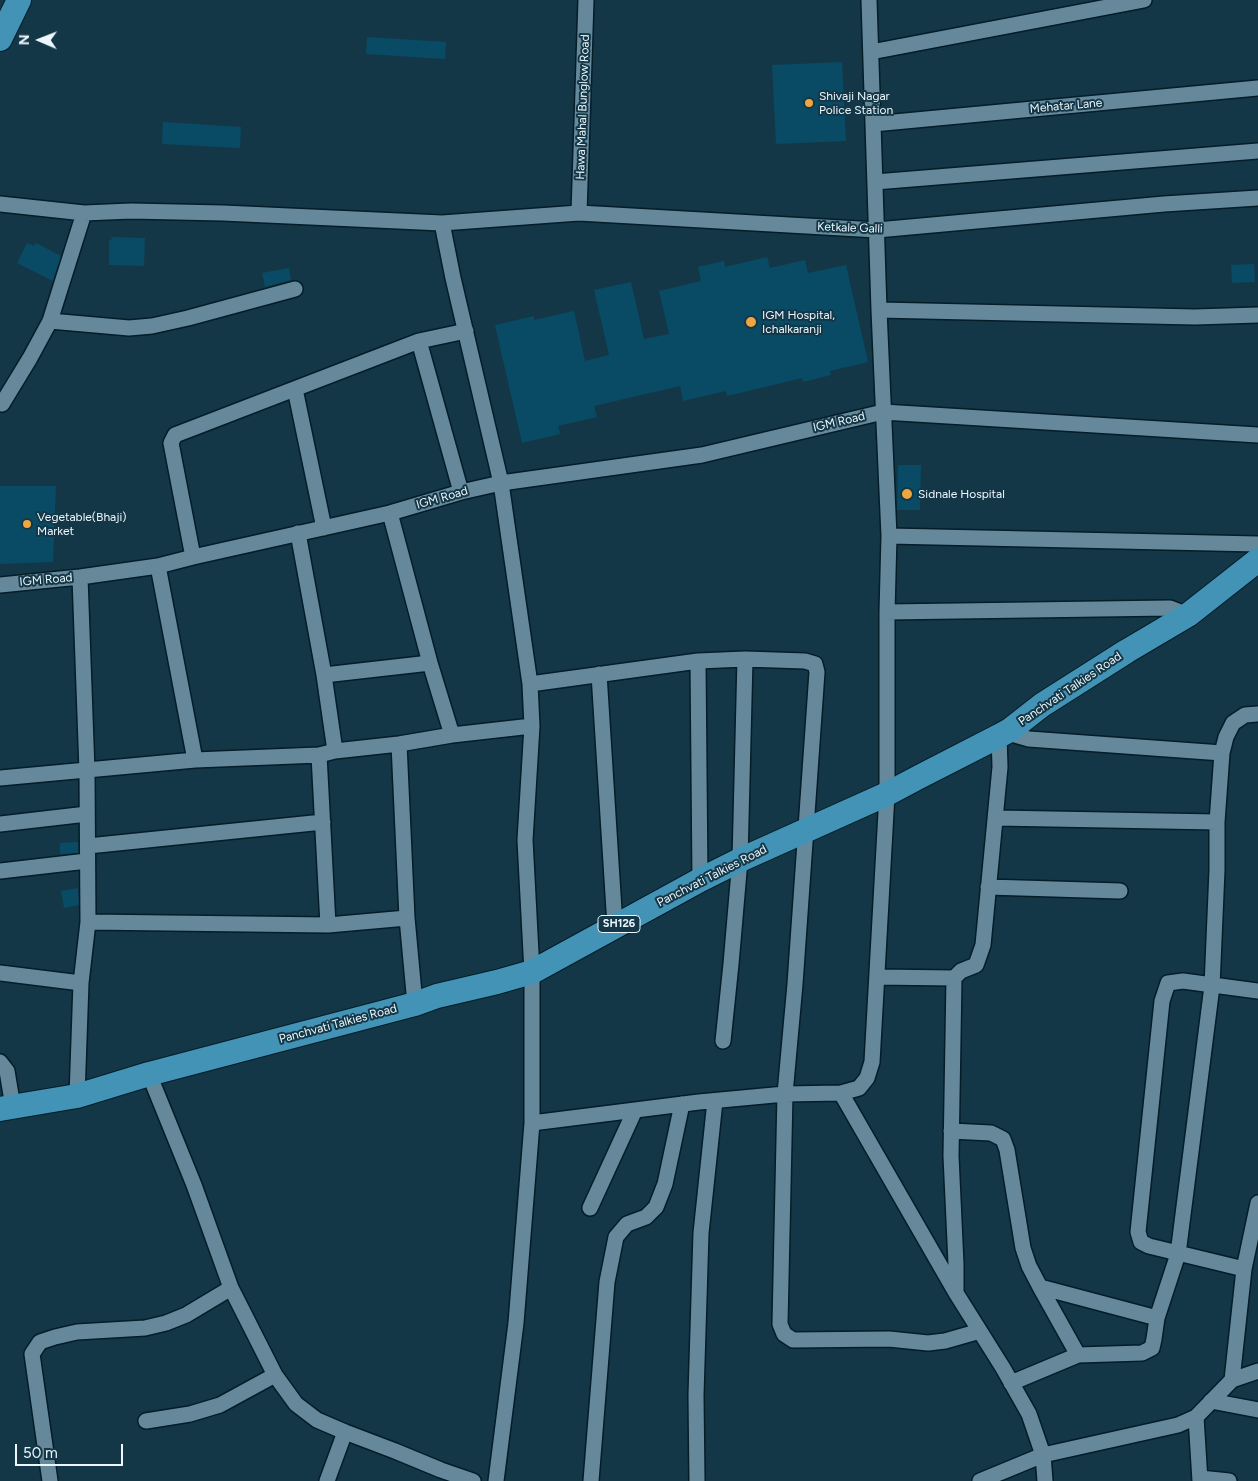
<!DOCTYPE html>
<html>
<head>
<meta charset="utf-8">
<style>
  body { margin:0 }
  #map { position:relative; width:1258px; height:1481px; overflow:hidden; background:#143747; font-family:Figtree,sans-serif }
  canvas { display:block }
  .north { position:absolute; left:15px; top:15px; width:50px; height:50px; -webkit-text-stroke:4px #143747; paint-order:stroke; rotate:271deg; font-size:14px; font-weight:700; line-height:20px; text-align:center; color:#ecf7fd }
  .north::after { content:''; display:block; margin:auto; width:18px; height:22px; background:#ecf7fd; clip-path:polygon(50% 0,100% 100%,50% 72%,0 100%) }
  .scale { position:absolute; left:15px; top:1444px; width:108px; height:22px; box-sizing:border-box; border:2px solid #ecf7fd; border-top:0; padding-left:6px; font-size:15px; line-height:18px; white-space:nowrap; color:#ecf7fd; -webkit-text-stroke:4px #143747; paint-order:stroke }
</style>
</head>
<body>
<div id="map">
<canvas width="1258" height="1481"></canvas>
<div class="north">N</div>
<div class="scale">50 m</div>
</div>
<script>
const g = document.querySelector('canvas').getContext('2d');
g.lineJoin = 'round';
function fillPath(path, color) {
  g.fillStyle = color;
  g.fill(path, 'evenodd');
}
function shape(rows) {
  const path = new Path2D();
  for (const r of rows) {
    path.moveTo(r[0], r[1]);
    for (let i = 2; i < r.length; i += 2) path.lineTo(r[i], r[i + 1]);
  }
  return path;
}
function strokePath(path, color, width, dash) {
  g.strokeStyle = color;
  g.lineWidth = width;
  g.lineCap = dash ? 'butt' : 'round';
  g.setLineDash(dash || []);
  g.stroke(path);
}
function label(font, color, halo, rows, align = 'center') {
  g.font = font + ' Figtree,sans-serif';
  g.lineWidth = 4;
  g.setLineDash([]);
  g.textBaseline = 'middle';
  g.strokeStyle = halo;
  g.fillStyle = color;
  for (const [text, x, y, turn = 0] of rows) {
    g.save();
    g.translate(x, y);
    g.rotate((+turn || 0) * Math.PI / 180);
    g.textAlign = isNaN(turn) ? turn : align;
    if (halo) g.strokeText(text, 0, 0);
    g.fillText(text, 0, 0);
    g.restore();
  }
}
fillPath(shape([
  [367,37,446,42,445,59,366,54],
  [842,62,846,141,776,144,772,65],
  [163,122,241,127,240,148,162,144],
  [112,237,145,238,144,266,109,265,109,241,111,240],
  [27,243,34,246,36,243,61,256,53,281,17,263],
  [767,257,770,268,805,260,808,273,846,265,868,362,830,371,831,375,803,382,802,378,727,396,726,391,683,401,680,386,594,406,597,417,558,426,560,434,522,443,495,325,534,316,534,320,574,311,585,361,609,355,594,290,631,282,644,339,669,334,659,291,701,281,698,267,724,261,725,267],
  [1254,264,1255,282,1232,283,1231,265],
  [289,268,291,280,265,287,262,273],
  [898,465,921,465,920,510,897,510],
  [0,486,56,486,53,562,0,564],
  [78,842,78,853,60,854,60,843],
  [78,888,79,905,64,908,61,891]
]), '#094b65');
const minor = shape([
  [871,52,1144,0],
  [873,124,1258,88],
  [875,182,1258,151],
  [0,204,84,213,131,211,223,213,442,223,453,278,501,483,530,684,532,726,525,840,532,972,532,1123,516,1323,496,1481],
  [579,213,586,0],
  [442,223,579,213,877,230,1164,204,1258,198],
  [879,310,1195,317,1258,315],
  [50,321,129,328,152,326,188,318,295,289],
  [419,341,461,492],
  [295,389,324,528],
  [2,404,30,358,50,321,84,213],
  [390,513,430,663,452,735],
  [298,533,324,675,335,751],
  [889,536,1258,544],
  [193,557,171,443,175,435,419,341,466,331],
  [158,566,195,760],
  [0,585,80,577,158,566,193,557,390,513,461,492,501,483,702,455,883,412,1258,435],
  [887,612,1170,608,1188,615],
  [698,661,700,880],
  [599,674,615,926],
  [324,675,430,663],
  [530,684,698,661,745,659,805,661,815,664,817,672,795,984,785,1094,780,1324,784,1334,793,1340,889,1339,928,1343,945,1341,980,1331],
  [1010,730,1015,735,1029,739,1222,753],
  [999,736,1000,767,983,945,976,965,961,971,954,978,951,1156,956,1264,956,1293,1003,1368,1029,1414,1043,1455,1045,1481],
  [399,744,407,918,415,1004],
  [0,778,195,760,319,755,335,751,399,744,452,735,532,726],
  [996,818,1217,822],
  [0,824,87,814],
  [88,846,323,822],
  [0,871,87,861],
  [988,887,1120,891],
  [88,922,328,925,319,755],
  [328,925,407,918],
  [0,973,81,983],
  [877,977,954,978],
  [723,1041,731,964,740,860,745,659],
  [0,1062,7,1071,13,1107],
  [149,1074,194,1185,231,1288,275,1375,296,1404,317,1420,345,1432,395,1451,441,1470,473,1481],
  [841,1093,956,1293],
  [77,1096,81,983,88,922,87,771,80,577],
  [532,1123,699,1102,785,1094,841,1093,859,1088,867,1078,872,1062,887,794,887,612,889,536,879,310,869,0],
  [951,1131,991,1133,1003,1139,1007,1150,1023,1248,1029,1266,1040,1287,1078,1355],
  [590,1208,635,1110],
  [1244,1269,1149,1246,1141,1242,1138,1232,1162,1001,1168,983,1183,981,1258,991],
  [1157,1318,1178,1254,1212,986,1217,870,1217,822,1222,753,1226,737,1233,723,1245,715,1258,714],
  [1232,1380,1244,1269,1258,1203],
  [1011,1383,1078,1355,1142,1353,1152,1348,1154,1339,1157,1318,1040,1287],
  [1211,1401,1258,1410],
  [1196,1417,1200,1481],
  [146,1421,190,1414,220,1405,275,1375],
  [1200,1478,1229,1481],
  [50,1481,32,1354,40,1342,55,1337,77,1332,145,1328,166,1323,186,1315,231,1288],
  [327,1481,345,1432],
  [591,1481,607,1282,616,1237,627,1224,646,1217,656,1207,665,1184,682,1104],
  [697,1481,696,1395,701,1233,715,1101],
  [980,1481,1043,1455,1178,1425,1196,1417,1232,1380,1258,1371]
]);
const primary = shape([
  [0,39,19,0],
  [0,1109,77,1096,149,1074,415,1004,437,996,497,982,532,972,700,880,740,860,887,794,919,777,999,736,1010,730,1042,705,1127,651,1188,615,1258,560]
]);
strokePath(minor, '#031d29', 18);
strokePath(primary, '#031d29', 26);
strokePath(minor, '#65899b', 15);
strokePath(primary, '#4293b5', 24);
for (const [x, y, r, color] of [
  [809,103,5,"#f0a63f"],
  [751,322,6,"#f0a63f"],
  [907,494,6,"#f0a63f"],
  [27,524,5,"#f0a63f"]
]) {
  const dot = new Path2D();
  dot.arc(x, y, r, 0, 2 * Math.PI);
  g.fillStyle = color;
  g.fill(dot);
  strokePath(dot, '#143747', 2);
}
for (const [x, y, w] of [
  [619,924,42]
]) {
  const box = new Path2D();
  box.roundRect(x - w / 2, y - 8.5, w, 17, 4);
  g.fillStyle = '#143747';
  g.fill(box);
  strokePath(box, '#ecf7fd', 1);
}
label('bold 11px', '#ecf7fd', null, [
  ["SH126",619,924]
]);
label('12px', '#ecf7fd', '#143747', [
  ["Shivaji Nagar",819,96],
  ["Police Station",819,110],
  ["IGM Hospital,",762,315],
  ["Ichalkaranji",762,329],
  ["Sidnale Hospital",918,494],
  ["Vegetable(Bhaji)",37,517],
  ["Market",37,531]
], 'left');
label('12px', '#ecf7fd', '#143747', [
  ["Mehatar Lane",1066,106,-5],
  ["Hawa Mahal Bunglow Road",583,107,-88],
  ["Ketkale Galli",850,228,2],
  ["IGM Road",839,422,-13],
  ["IGM Road",442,498,-16],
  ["IGM Road",46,580,-5],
  ["Panchvati Talkies Road",1070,689,-34],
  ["Panchvati Talkies Road",712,876,-27],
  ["Panchvati Talkies Road",338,1024,-15]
]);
</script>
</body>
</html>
